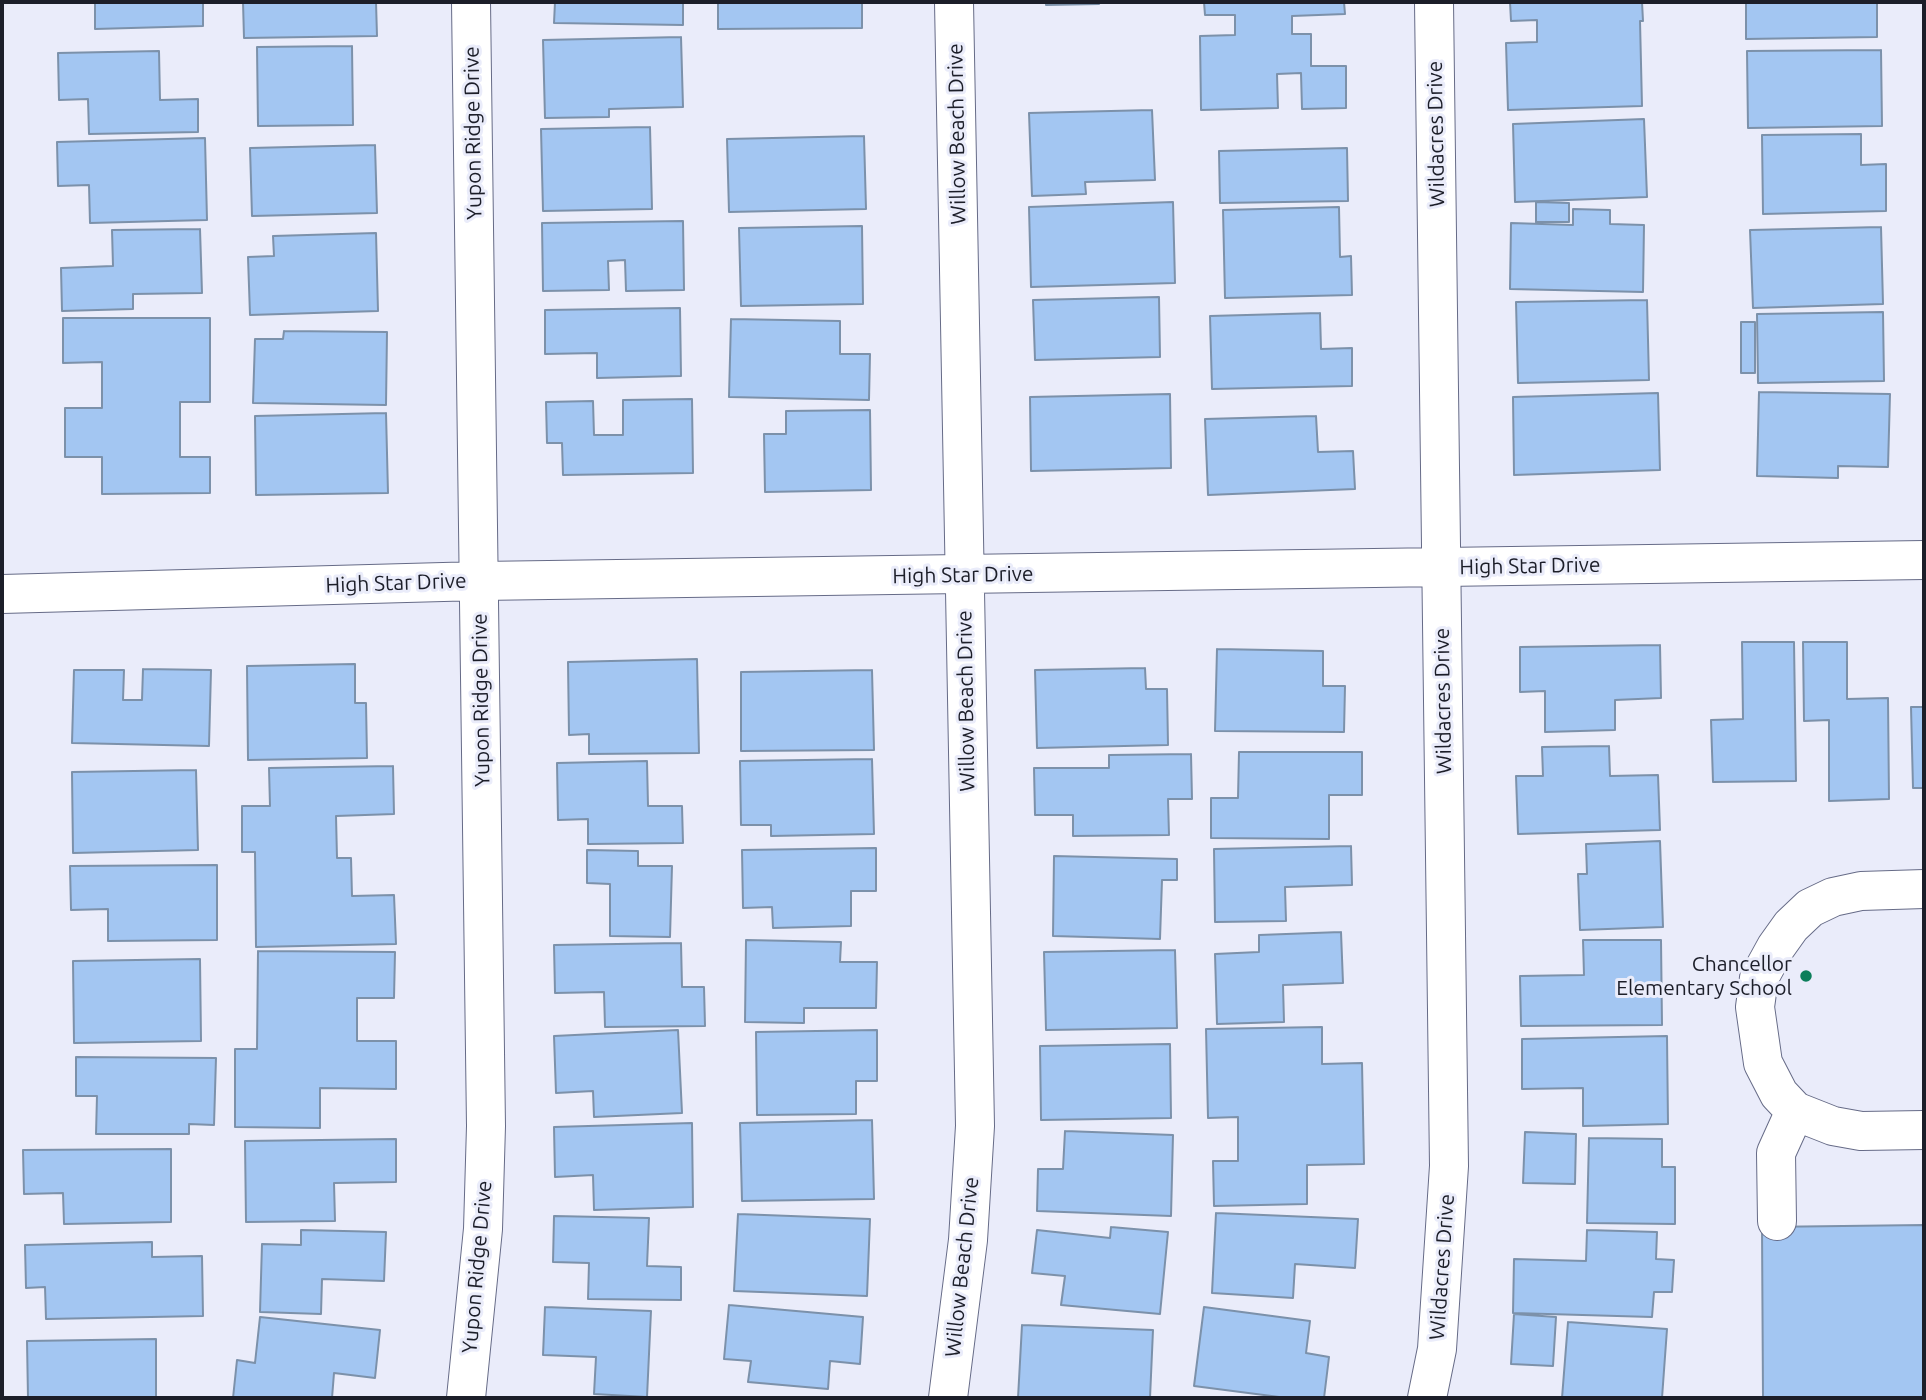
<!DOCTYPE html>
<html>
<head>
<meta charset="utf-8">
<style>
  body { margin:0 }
  #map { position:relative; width:1926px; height:1400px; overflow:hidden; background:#eaecfa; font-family:Ubuntu,sans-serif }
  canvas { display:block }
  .frame { position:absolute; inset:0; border:4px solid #1c1e29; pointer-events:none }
</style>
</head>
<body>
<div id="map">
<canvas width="1926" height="1400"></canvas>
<div class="frame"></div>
</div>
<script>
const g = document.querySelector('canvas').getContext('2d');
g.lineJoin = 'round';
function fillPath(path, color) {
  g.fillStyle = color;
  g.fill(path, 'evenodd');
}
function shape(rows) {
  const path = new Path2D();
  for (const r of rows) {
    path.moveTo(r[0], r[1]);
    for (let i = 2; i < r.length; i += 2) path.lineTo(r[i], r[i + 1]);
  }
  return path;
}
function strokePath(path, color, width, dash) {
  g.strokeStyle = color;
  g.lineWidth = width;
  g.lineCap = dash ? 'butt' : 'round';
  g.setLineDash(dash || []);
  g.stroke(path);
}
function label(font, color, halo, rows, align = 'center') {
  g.font = font + ' Ubuntu,sans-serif';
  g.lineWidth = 6;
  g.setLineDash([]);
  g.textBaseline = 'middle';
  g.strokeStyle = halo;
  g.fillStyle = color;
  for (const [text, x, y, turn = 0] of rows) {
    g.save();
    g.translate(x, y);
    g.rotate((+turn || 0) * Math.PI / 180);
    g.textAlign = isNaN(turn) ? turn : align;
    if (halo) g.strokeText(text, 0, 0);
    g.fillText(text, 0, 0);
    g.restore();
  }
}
const building = shape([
  [95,2,203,2,203,26,95,29,95,2],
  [243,2,376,2,377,36,244,38,243,2],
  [555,2,683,2,683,25,554,23,555,2],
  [718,2,862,2,862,28,718,29,718,2],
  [1046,2,1099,2,1099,4,1046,5,1046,2],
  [1204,2,1344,2,1345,14,1292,16,1292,34,1311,34,1311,66,1346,66,1346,108,1302,109,1301,73,1277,74,1278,108,1201,110,1200,36,1235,35,1235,15,1205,15,1204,2],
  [1510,2,1642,2,1643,21,1640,21,1642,106,1508,110,1506,43,1537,42,1537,20,1511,21,1510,2],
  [1746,2,1877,2,1877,37,1746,39,1746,2],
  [681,37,683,107,609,109,609,117,545,118,543,40,681,37],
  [352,46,353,125,258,126,257,47,352,46],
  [1881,50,1882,126,1748,128,1747,51,1881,50],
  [159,51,160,100,198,99,198,132,89,134,88,99,59,100,58,53,159,51],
  [1152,110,1155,180,1085,182,1086,194,1032,196,1029,113,1152,110],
  [1644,119,1647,197,1515,202,1513,124,1644,119],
  [650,127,652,209,543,211,541,129,650,127],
  [1861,134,1861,165,1886,164,1886,211,1763,214,1762,135,1861,134],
  [864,136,866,209,729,212,727,139,864,136],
  [205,138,207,220,90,223,89,185,58,186,57,142,205,138],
  [375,145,377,213,252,216,250,148,375,145],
  [1347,148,1348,201,1220,203,1219,151,1347,148],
  [1173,202,1175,283,1031,287,1029,207,1173,202],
  [1536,202,1569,203,1569,222,1536,222,1536,202],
  [1339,207,1340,257,1351,256,1352,295,1225,298,1223,210,1339,207],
  [1573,209,1610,210,1610,224,1644,225,1643,292,1510,289,1511,223,1573,225,1573,209],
  [683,221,684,290,626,291,625,260,608,261,609,290,543,291,542,223,683,221],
  [862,226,863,304,741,306,739,228,862,226],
  [1881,227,1883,304,1753,308,1750,230,1881,227],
  [200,229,202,293,133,294,133,309,62,311,61,268,113,266,112,230,200,229],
  [376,233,378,311,250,315,248,257,274,256,273,236,376,233],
  [1159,297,1160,357,1035,360,1033,300,1159,297],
  [1647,300,1649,380,1518,383,1516,302,1647,300],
  [680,308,681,376,597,378,597,353,545,354,545,310,680,308],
  [1883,312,1884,381,1758,383,1757,314,1883,312],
  [1320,313,1321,349,1352,348,1352,386,1212,389,1210,316,1320,313],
  [63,318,210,318,210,402,180,402,180,457,210,457,210,493,102,494,102,457,65,457,65,408,102,408,102,362,63,363,63,318],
  [731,319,840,321,840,354,870,354,869,400,729,397,731,319],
  [1741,322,1755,322,1755,373,1741,373,1741,322],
  [284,331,387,332,386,405,253,403,255,339,283,339,284,331],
  [1759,392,1890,394,1888,467,1838,466,1838,478,1757,476,1759,392],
  [1658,393,1660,470,1514,475,1513,397,1658,393],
  [1170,394,1171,468,1031,471,1030,397,1170,394],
  [692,399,693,473,563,475,562,443,547,443,546,402,593,401,594,435,623,435,623,400,692,399],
  [870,410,871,490,765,492,764,434,786,434,786,411,870,410],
  [386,413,388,493,256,495,255,416,386,413],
  [1316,416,1318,452,1353,451,1355,489,1208,495,1205,419,1316,416],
  [1742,642,1794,642,1796,781,1713,782,1711,720,1743,719,1742,642],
  [1803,642,1847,642,1847,699,1888,698,1889,799,1829,801,1829,720,1804,721,1803,642],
  [1660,645,1661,698,1615,700,1615,730,1545,732,1545,691,1520,692,1520,647,1660,645],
  [1217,649,1323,651,1323,686,1345,686,1344,732,1215,731,1217,649],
  [697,659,699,753,589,754,589,734,569,735,568,662,697,659],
  [355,664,355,703,366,703,367,758,248,760,247,666,355,664],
  [1145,668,1146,689,1167,689,1168,745,1037,748,1035,670,1145,668],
  [143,669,211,670,209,746,72,743,74,670,124,670,123,700,142,700,143,669],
  [872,670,874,750,741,751,741,672,872,670],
  [1911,707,1924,707,1924,788,1913,788,1911,707],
  [1609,746,1610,776,1658,775,1660,830,1518,834,1516,776,1543,776,1542,747,1609,746],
  [1239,752,1362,752,1362,795,1329,795,1329,839,1211,838,1211,798,1238,798,1239,752],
  [1191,754,1192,799,1168,799,1169,835,1073,836,1073,815,1035,815,1034,768,1109,768,1109,755,1191,754],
  [872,759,874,834,771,836,771,825,741,825,740,761,872,759],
  [647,761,648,806,682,806,683,843,588,844,588,819,558,820,557,763,647,761],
  [393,766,394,814,336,816,337,858,351,858,352,896,394,895,396,944,256,947,255,852,242,852,242,806,270,806,269,768,393,766],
  [196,770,198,850,73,853,72,772,196,770],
  [1660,841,1663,927,1580,930,1578,874,1587,874,1586,844,1660,841],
  [1351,846,1352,885,1285,887,1286,921,1215,922,1214,849,1351,846],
  [876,848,876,891,851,891,851,926,773,928,772,907,743,908,742,850,876,848],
  [587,850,638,851,638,866,672,866,670,937,610,936,610,884,587,883,587,850],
  [1054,856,1177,859,1177,880,1162,880,1160,939,1053,936,1054,856],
  [217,865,217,940,108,941,108,909,71,910,70,866,217,865],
  [1341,932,1343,983,1283,985,1284,1022,1217,1024,1215,954,1259,952,1259,935,1341,932],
  [746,940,841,942,840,962,877,962,876,1008,804,1008,804,1023,745,1022,746,940],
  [1583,940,1661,940,1662,1025,1521,1026,1520,976,1584,975,1583,940],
  [681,943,682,987,704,987,705,1026,605,1027,604,992,555,993,554,945,681,943],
  [1175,950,1177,1028,1046,1030,1044,952,1175,950],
  [258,951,395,952,394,998,357,998,357,1041,396,1041,396,1089,320,1088,320,1128,235,1127,235,1049,257,1049,258,951],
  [200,959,201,1041,74,1043,73,961,200,959],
  [1322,1027,1322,1064,1362,1063,1364,1164,1307,1165,1307,1204,1214,1206,1213,1161,1238,1161,1238,1117,1208,1118,1206,1029,1322,1027],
  [678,1030,682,1113,594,1117,593,1091,556,1093,554,1036,678,1030],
  [877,1030,877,1081,856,1081,856,1114,757,1115,756,1032,877,1030],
  [1667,1036,1668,1124,1583,1126,1583,1088,1522,1089,1522,1039,1667,1036],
  [1170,1044,1171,1118,1041,1120,1040,1046,1170,1044],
  [76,1057,216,1058,214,1125,189,1124,189,1134,96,1134,97,1096,76,1096,76,1057],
  [872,1120,874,1199,742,1201,740,1123,872,1120],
  [692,1123,693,1207,594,1210,593,1175,555,1177,554,1127,692,1123],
  [1065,1131,1173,1135,1171,1216,1037,1211,1038,1169,1063,1169,1065,1131],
  [1525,1132,1576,1134,1575,1184,1523,1183,1525,1132],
  [1589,1138,1662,1139,1662,1167,1675,1167,1675,1224,1587,1223,1589,1138],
  [396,1139,396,1182,334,1183,335,1221,246,1222,245,1141,396,1139],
  [171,1149,171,1222,64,1224,63,1193,24,1194,23,1150,171,1149],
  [1216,1213,1358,1219,1355,1268,1295,1264,1293,1298,1212,1293,1216,1213],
  [738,1214,870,1219,867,1296,734,1291,738,1214],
  [554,1216,649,1218,647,1266,681,1267,681,1300,588,1299,589,1263,553,1262,554,1216],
  [1924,1225,1924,1398,1763,1398,1762,1227,1924,1225],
  [1111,1227,1168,1232,1160,1314,1061,1305,1065,1276,1032,1273,1037,1230,1110,1238,1111,1227],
  [301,1230,386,1232,384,1281,322,1279,321,1314,260,1312,262,1244,301,1245,301,1230],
  [1587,1230,1657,1232,1656,1259,1674,1260,1672,1292,1654,1292,1652,1317,1513,1313,1514,1259,1586,1261,1587,1230],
  [152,1242,152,1257,202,1256,203,1316,46,1319,45,1287,26,1288,25,1245,152,1242],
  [729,1305,863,1317,860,1364,830,1361,828,1389,748,1382,751,1361,724,1359,729,1305],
  [545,1307,651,1311,647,1397,594,1394,596,1357,543,1355,545,1307],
  [1204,1307,1310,1321,1306,1353,1329,1357,1324,1398,1287,1398,1194,1386,1204,1307],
  [1514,1314,1556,1317,1553,1366,1511,1364,1514,1314],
  [260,1317,380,1330,375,1378,334,1373,332,1398,233,1398,237,1360,255,1363,260,1317],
  [1568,1322,1667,1329,1662,1398,1562,1398,1568,1322],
  [1022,1325,1153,1330,1150,1398,1018,1398,1022,1325],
  [156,1339,156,1398,28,1398,27,1341,156,1339]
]);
fillPath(building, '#a3c6f2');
strokePath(building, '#7c91aa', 2);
const minor = shape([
  [2,594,480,581,1924,560],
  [1924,889,1861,891,1833,897,1810,908,1791,926,1776,947,1759,978,1755,1007,1763,1063,1779,1094,1795,1111,1833,1126,1861,1131,1924,1130],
  [1777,1221,1776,1153,1795,1111],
  [466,1398,483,1229,486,1126,471,2],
  [948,1398,968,1240,975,1126,954,2],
  [1427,1398,1437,1349,1449,1166,1434,2]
]);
strokePath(minor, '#666b87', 40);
strokePath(minor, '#fff', 38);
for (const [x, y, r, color] of [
  [1806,976,7,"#0c7e5a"]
]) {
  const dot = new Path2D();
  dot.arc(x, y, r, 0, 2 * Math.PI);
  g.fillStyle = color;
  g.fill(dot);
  strokePath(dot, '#eaecfa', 2.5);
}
label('21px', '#1c1e29', '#eaecfa', [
  ["Yupon Ridge Drive",473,133,-91],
  ["Willow Beach Drive",957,134,-91],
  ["Wildacres Drive",1436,134,-91],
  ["High Star Drive",1530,566,-1],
  ["High Star Drive",963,575,-1],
  ["High Star Drive",396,583,-2],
  ["Yupon Ridge Drive",481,700,-91],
  ["Willow Beach Drive",966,701,-91],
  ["Wildacres Drive",1443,701,-91],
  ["Yupon Ridge Drive",477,1267,-85],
  ["Willow Beach Drive",962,1267,-84],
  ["Wildacres Drive",1442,1267,-86]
]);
label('21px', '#1c1e29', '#eaecfa', [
  ["Chancellor",1792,964],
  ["Elementary School",1792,988]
], 'right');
</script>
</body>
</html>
